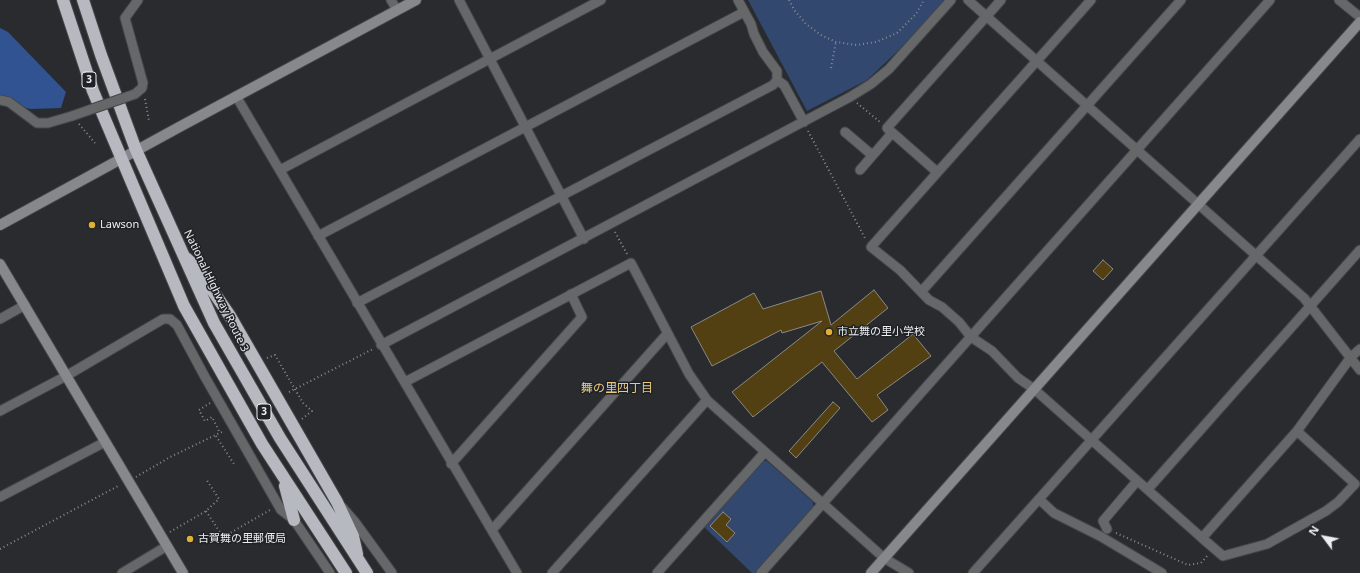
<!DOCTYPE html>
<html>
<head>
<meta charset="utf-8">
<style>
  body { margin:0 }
  #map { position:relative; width:1360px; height:573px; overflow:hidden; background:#292b2f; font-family:"Noto Sans",sans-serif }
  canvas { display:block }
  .north { position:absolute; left:1304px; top:517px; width:40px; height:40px; -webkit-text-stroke:3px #1f2226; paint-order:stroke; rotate:302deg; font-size:11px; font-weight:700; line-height:16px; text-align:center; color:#eceef0 }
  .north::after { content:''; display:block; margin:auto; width:14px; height:18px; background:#eceef0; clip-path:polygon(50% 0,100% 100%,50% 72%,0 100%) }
</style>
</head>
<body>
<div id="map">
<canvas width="1360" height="573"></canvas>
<div class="north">N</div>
</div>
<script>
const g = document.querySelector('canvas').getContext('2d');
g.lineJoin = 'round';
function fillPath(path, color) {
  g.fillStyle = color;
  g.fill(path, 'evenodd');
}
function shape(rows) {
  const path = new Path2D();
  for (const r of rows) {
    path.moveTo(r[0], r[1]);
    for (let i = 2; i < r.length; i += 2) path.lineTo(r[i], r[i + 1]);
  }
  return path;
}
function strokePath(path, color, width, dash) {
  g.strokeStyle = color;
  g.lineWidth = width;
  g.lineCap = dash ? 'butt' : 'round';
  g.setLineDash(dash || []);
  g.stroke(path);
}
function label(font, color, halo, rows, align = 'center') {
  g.font = font + ' "Noto Sans","Noto Sans JP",sans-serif';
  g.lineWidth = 3;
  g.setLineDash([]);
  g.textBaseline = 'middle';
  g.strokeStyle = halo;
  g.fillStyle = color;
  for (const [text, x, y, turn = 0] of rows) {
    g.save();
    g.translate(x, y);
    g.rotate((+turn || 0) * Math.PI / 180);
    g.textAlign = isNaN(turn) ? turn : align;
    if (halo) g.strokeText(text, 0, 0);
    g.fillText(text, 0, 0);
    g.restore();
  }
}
fillPath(shape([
  [748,0,946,0,901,48,867,80,807,111],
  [763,461,767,461,813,502,813,507,755,573,752,573,704,527]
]), '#32486e');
fillPath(shape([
  [0,28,8,32,66,92,61,108,31,109,0,103]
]), '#315392');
const building = shape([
  [1103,260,1113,269,1103,280,1093,271,1103,260],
  [874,290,888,308,834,351,857,379,913,334,931,356,877,395,888,410,872,422,822,362,753,417,732,392,822,321,782,333,781,330,712,366,691,327,754,293,763,309,821,291,831,325,874,290],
  [833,402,840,408,796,458,789,451,833,402],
  [723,512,731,519,726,525,735,533,727,542,710,526,723,512]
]);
fillPath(building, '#524013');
strokePath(building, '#8b8984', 1);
const street = shape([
  [391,0,397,10],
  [459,0,584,239],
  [968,0,1304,298,1360,370],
  [1091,0,871,247,900,270,929,300,942,307,959,322,971,337,992,351,1018,378,1034,389,1202,538,1297,431,1351,357,1360,349],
  [1339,0,1360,17],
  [777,80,784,85,804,122],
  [135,94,142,88,143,83,125,18,138,0],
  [236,96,517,573],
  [0,100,9,102,37,123,48,123,72,116],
  [845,132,872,155],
  [280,170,601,0],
  [860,170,892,133],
  [937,172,887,128,1001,0],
  [318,236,744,12],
  [921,292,1181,0],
  [357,303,773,85,777,80,777,71,763,52,754,34,751,24,738,0],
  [0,319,25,305],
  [381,345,850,97,871,84,889,69,951,0],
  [405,382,631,263,689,374,707,400,884,558,909,573],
  [0,411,66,376,163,319,170,319,177,325,205,377,281,510,294,520,330,573],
  [451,464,582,317,571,294],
  [1148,489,1360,250],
  [0,497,105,442],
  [1040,500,1054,513,1100,536,1162,573],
  [342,507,355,522,392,573],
  [1107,529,1103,521,1137,481],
  [492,530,667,334],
  [1202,538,1223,556,1267,544,1326,511,1338,502,1355,484,1297,431],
  [122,573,167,546],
  [552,573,707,400],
  [657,573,765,452],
  [761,573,1270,0],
  [973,573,1360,139]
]);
const secondary = shape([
  [0,225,183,125,416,0],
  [0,264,183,573],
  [871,573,1360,22]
]);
const highway = shape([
  [63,0,93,91,184,306,262,444,346,573],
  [83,0,101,55,136,150,214,323,280,438,367,573],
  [186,258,197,268,230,316,337,502,353,536,357,554],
  [285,486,294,520]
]);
strokePath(street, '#44464a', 11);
strokePath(secondary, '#44464a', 12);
strokePath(highway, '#44464a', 14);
strokePath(shape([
  [789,0,795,11,806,24,821,35,836,42,856,45,876,42,897,33,916,14,924,0],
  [831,68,836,42],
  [145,99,149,121],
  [857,103,880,122],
  [79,124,95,143],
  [808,131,866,240],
  [615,232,627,254],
  [267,358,275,355,303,403,312,411,302,419],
  [289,392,373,349],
  [210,403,199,410,205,421,212,417,220,433],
  [216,436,234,464],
  [136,477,170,457,224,431],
  [206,511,223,537,270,510],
  [170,532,206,511,219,499,206,479],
  [1116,533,1188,565,1201,563,1208,555],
  [0,549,120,485]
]), '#898b8e', 2, [1, 3]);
strokePath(street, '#666769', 9);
strokePath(secondary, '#86888c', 10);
strokePath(highway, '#b6b9bf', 12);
const streetBridge = shape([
  [72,116,135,94]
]);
strokePath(streetBridge, '#44464a', 11, []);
strokePath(streetBridge, '#666769', 9);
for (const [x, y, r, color] of [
  [92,225,4,"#dfb034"],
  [829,332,4,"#dfb034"],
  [190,539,4,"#dfb034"]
]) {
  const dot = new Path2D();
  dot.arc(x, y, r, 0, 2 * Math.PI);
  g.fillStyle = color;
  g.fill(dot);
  strokePath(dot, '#1f2226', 1.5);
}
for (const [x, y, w] of [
  [89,80,14],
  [264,412,14]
]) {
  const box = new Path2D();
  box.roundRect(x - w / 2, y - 8, w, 16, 3);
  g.fillStyle = '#1f2226';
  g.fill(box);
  strokePath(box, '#eceef0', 1);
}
label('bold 10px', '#eceef0', null, [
  ["3",89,80],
  ["3",264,412]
]);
label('11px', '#eceef0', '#1f2226', [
  ["Lawson",100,225],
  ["市立舞の里小学校",837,332],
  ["古賀舞の里郵便局",198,539]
], 'left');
label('11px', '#eceef0', '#1f2226', [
  ["National Highway Route 3",216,291,64]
]);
label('12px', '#eaca80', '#1f2226', [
  ["舞の里四丁目",617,389]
]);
</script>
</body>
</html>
